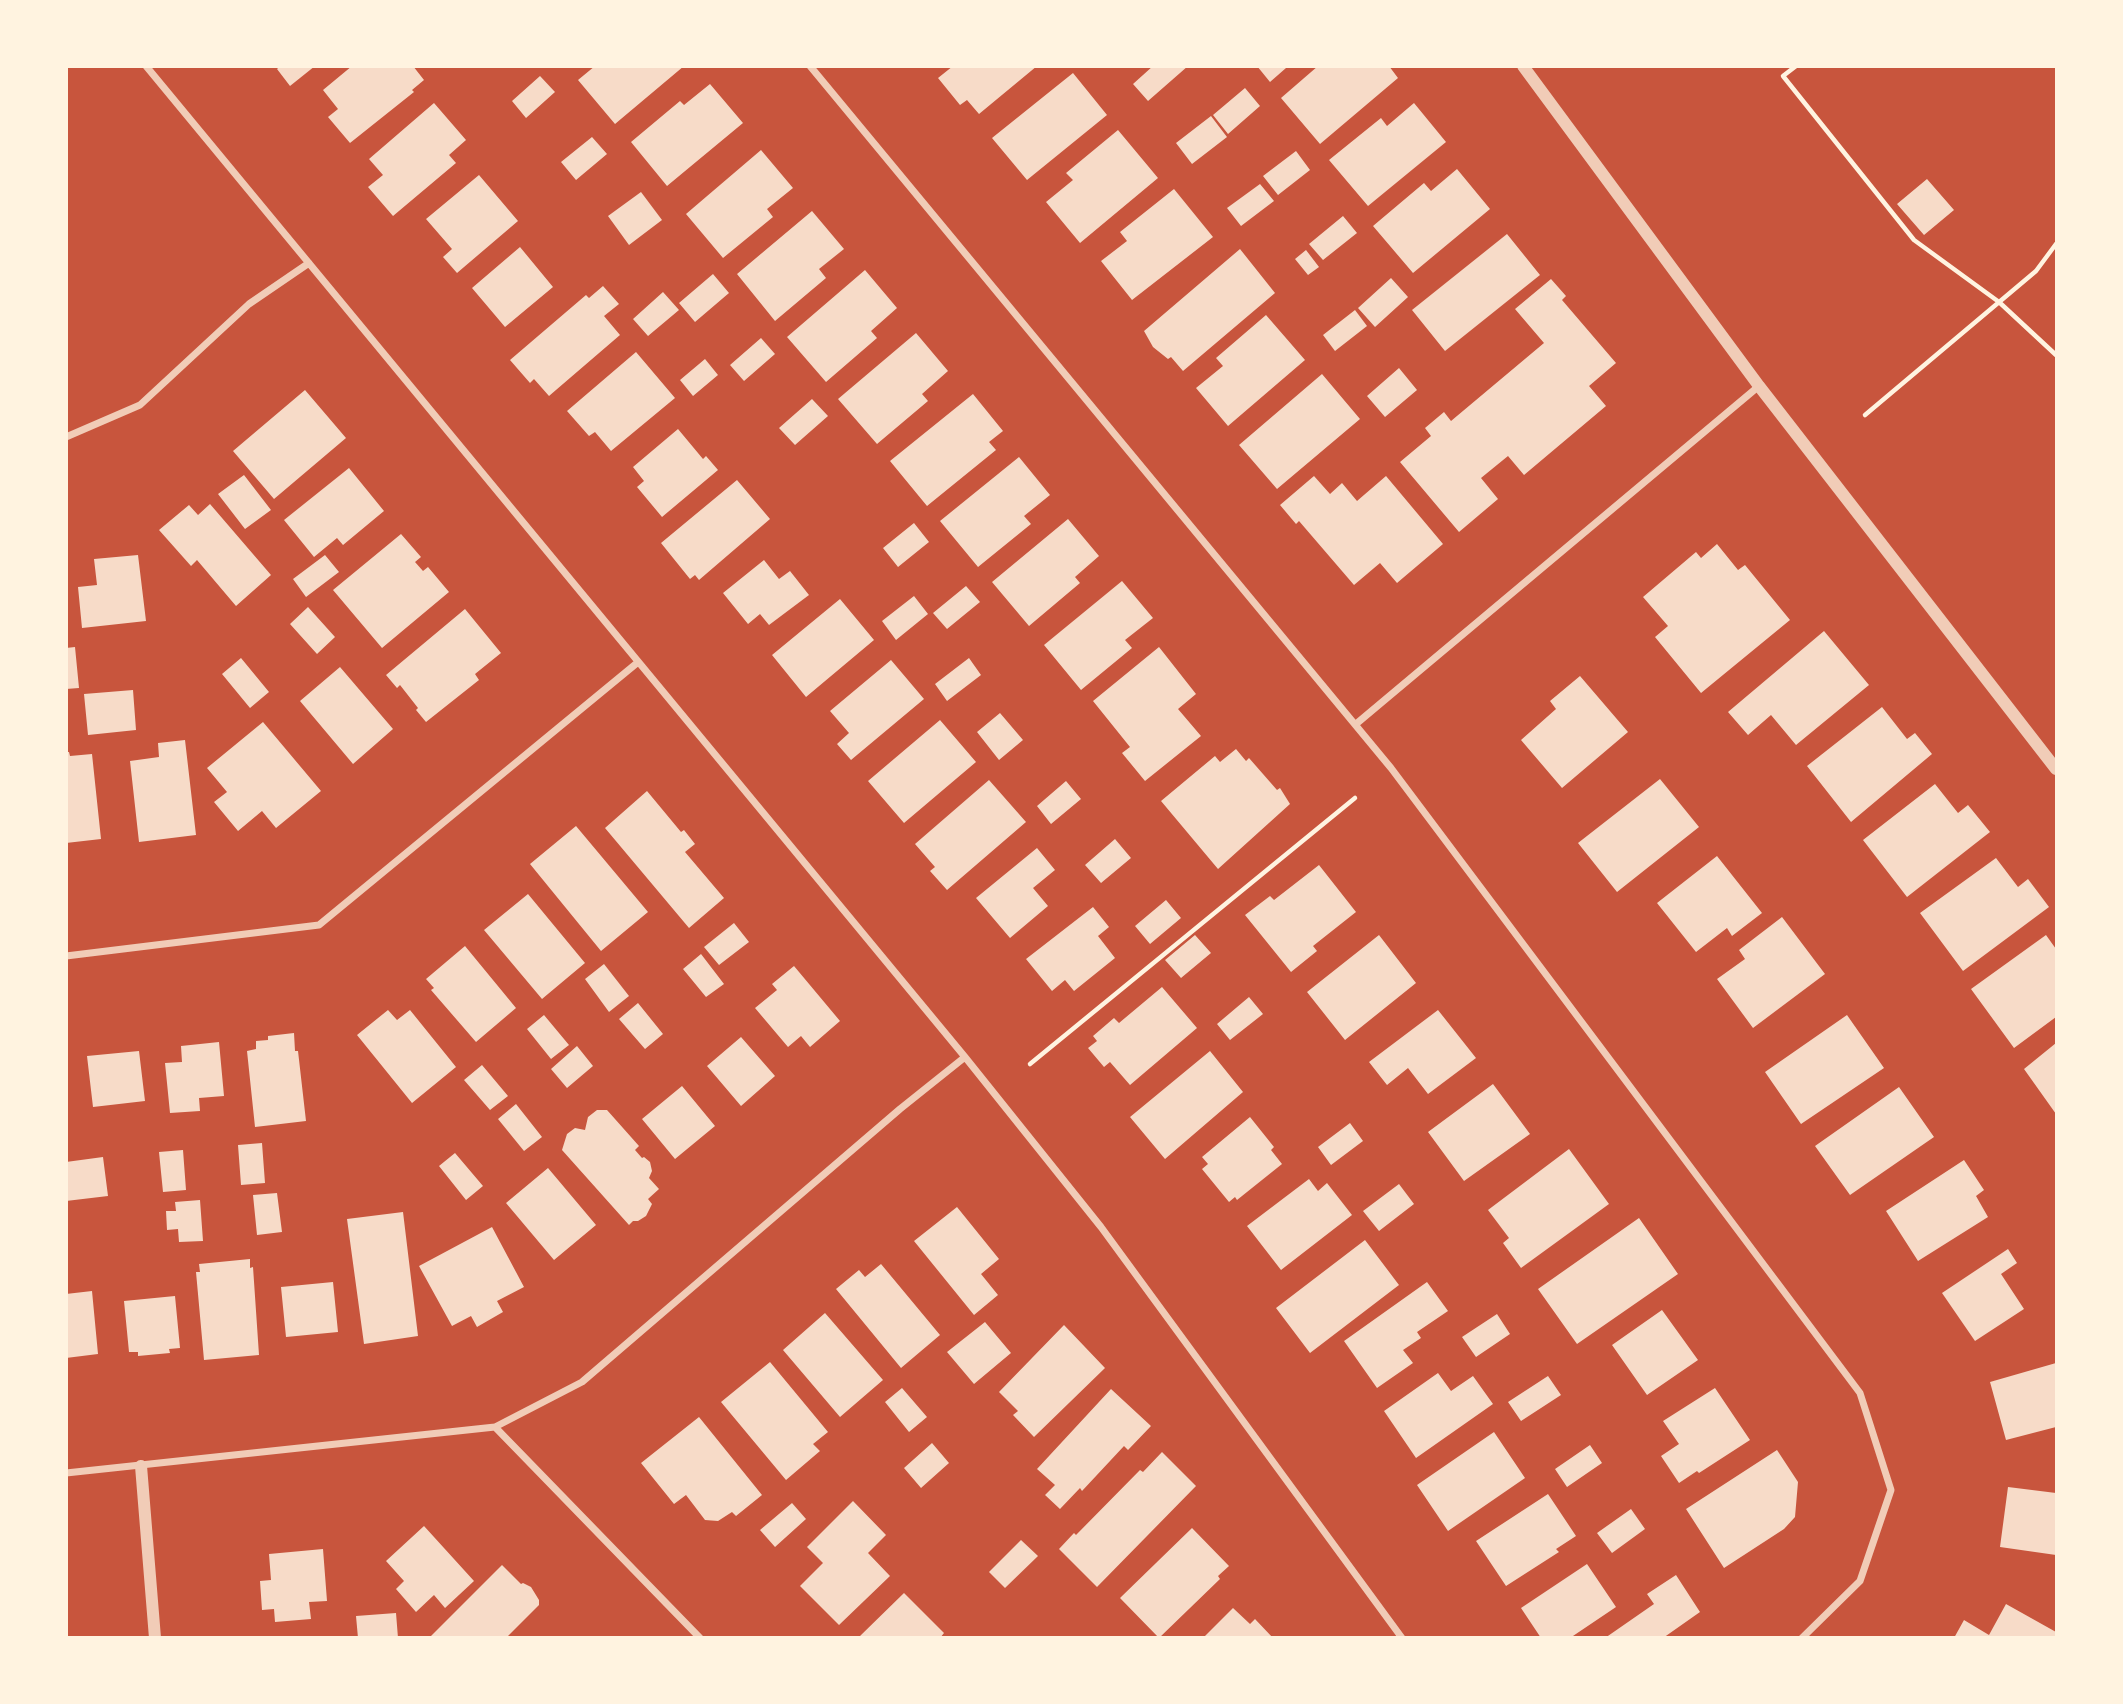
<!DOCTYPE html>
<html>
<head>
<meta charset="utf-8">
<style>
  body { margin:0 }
  #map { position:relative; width:2123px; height:1704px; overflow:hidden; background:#c8553d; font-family:Cabin,sans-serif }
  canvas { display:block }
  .frame { position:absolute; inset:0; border:68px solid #fff3e0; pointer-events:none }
</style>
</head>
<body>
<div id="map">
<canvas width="2123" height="1704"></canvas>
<div class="frame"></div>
</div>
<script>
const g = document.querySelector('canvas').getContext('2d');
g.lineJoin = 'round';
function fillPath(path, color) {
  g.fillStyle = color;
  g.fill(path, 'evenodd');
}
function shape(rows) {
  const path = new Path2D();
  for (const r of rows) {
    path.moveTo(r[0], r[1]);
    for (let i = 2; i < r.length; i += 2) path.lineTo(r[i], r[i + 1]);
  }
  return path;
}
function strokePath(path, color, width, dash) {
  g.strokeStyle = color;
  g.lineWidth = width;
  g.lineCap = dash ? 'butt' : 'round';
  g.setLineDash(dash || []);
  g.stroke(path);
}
fillPath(shape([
  [280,66,315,66,290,86,277,69],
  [352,66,413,66,424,80,412,90,414,92,350,143,328,117,338,109,323,90],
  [595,66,684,66,615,124,578,80],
  [953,66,1037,66,979,114,967,100,960,105,938,78],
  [1153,66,1188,66,1148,101,1133,84],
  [1257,66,1285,66,1286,68,1270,82],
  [1318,66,1389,66,1398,78,1320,144,1281,98],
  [1073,73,1107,115,1027,180,992,138],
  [540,76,555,92,526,118,512,101],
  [710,84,743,123,667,186,631,142,680,101,684,105],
  [1245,88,1260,106,1228,134,1213,115],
  [434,103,466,140,449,155,456,163,393,216,368,187,383,175,369,159],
  [1414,103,1446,142,1368,206,1329,160,1381,118,1387,126],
  [1211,116,1227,137,1192,164,1176,143],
  [1118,130,1158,178,1080,243,1046,202,1073,180,1066,173],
  [592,137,607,154,576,180,561,162],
  [761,150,793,188,767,209,773,217,723,258,686,214],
  [1296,151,1310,170,1278,195,1263,176],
  [1457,169,1490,209,1413,273,1373,226,1424,183,1431,191],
  [479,175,518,221,457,273,443,257,452,249,426,219],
  [1927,179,1954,210,1924,235,1897,204],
  [1260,184,1274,201,1241,226,1227,208],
  [1174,189,1213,237,1132,300,1101,261,1127,241,1120,232],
  [641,192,662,220,629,245,608,216],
  [812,211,844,249,819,269,826,278,775,321,737,274],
  [1343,216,1357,233,1323,260,1309,244],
  [1507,234,1540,275,1445,351,1412,310],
  [520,247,553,287,505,327,472,288],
  [1240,249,1275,293,1183,371,1171,357,1168,359,1153,347,1144,331],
  [1306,250,1319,267,1308,275,1295,259],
  [865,270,897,308,871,331,877,338,826,382,787,337],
  [713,274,729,293,695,322,679,303],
  [1391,278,1408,297,1375,327,1358,308],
  [1551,279,1566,296,1562,300,1616,363,1589,386,1606,406,1524,475,1508,456,1481,478,1498,499,1459,532,1400,462,1431,436,1425,428,1444,412,1451,421,1544,343,1515,309],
  [603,286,619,304,604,316,620,335,549,396,534,379,530,383,510,360,586,295,589,298],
  [663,292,679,310,648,336,633,319],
  [1355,310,1367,326,1335,351,1323,335],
  [1266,315,1305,360,1228,426,1196,388,1223,366,1216,358],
  [916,333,948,371,922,394,928,401,877,444,838,399],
  [761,338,775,354,744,381,730,365],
  [636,352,675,398,611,451,595,432,589,436,567,411],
  [705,359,718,375,693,396,680,380],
  [1399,368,1417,390,1385,417,1367,396],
  [1322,374,1360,419,1277,489,1239,445],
  [305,390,346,438,274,499,233,451],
  [973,394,1003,431,989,442,996,450,927,506,890,461],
  [812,399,828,416,795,445,779,428],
  [678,429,703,459,706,456,718,470,662,517,637,487,644,481,633,467],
  [1019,457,1050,495,1024,516,1031,524,978,567,940,521],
  [349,468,384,511,343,545,337,538,314,557,284,520],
  [244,475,271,510,245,529,218,494],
  [1314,476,1330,494,1342,483,1357,501,1386,476,1443,544,1397,583,1380,563,1354,585,1299,521,1296,524,1280,505],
  [737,480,770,519,699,580,695,575,690,579,661,543],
  [210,504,271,575,236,606,197,560,191,566,159,530,189,505,198,515],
  [1068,519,1099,556,1075,577,1080,583,1029,626,992,582],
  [914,523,929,542,898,567,883,548],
  [401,534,421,557,415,562,423,571,428,567,449,592,382,648,333,590],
  [1717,544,1738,570,1745,565,1790,620,1701,693,1655,637,1668,626,1643,597,1696,552,1701,558],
  [138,555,146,621,82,628,78,587,97,585,94,559],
  [325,555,339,572,306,597,293,579],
  [764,560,779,579,790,571,809,595,769,625,760,614,748,624,723,593],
  [1122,581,1153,618,1125,640,1132,648,1081,690,1044,645],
  [966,586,980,602,947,629,933,613],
  [914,596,928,614,896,640,882,621],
  [840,599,874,640,806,697,772,655],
  [308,607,335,637,317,654,290,624],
  [465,609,501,653,475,674,479,680,426,722,416,710,418,708,400,685,397,688,386,675],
  [1824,631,1869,685,1796,745,1771,715,1748,735,1728,712],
  [75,647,79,688,66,689,66,648],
  [1159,647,1196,694,1178,709,1201,736,1145,781,1122,753,1130,747,1093,701],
  [241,658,269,692,250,708,222,674],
  [969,658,981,675,947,701,935,684],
  [891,660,924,699,851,760,837,744,849,733,830,711],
  [340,667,393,729,353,764,300,701],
  [1580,676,1628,732,1562,788,1521,740,1556,709,1550,701],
  [133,690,136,730,88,735,84,694],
  [1882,707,1907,739,1915,733,1932,754,1851,822,1807,766],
  [1000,713,1023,740,999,760,977,732],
  [940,720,976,762,904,823,868,781],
  [263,722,321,791,276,828,262,811,238,831,214,802,227,792,207,768],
  [185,740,196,835,139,842,130,761,159,757,158,743],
  [1236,749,1246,761,1249,758,1277,790,1280,788,1290,804,1218,869,1161,801,1215,756,1220,762],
  [66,752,69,752,70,756,92,754,101,839,66,843],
  [1660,779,1699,827,1617,892,1578,843],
  [989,780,1026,822,947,890,930,871,935,867,915,844],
  [1066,781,1081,799,1051,824,1037,806],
  [1935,784,1958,813,1968,805,1990,832,1907,897,1863,840],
  [647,791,681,832,684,830,695,844,685,852,724,898,689,928,605,828],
  [576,826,648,912,601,951,530,864],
  [1115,839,1131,858,1101,883,1085,865],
  [1037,848,1055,870,1033,888,1048,906,1010,938,976,898],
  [1717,856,1762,913,1732,936,1727,928,1696,952,1657,903],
  [1996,858,2018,887,2028,879,2049,907,1963,971,1920,913],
  [1319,865,1356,912,1313,946,1317,951,1291,972,1245,915,1270,896,1274,900],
  [528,894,585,963,542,999,484,930],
  [1166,900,1181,918,1150,944,1135,926],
  [1093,907,1109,927,1098,936,1115,958,1074,991,1065,980,1052,991,1026,959],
  [1782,917,1825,974,1753,1028,1717,979,1745,959,1739,950],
  [734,923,749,942,719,965,704,947],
  [1195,935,1211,953,1181,978,1165,960],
  [1379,935,1416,983,1345,1040,1307,992],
  [2046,935,2056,949,2056,1017,2014,1048,1971,989],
  [465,946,516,1008,476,1042,431,990,434,988,426,979],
  [701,954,724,984,706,997,683,969],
  [604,964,629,996,609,1012,585,979],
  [794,966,840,1021,810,1047,801,1036,788,1047,755,1008,777,990,772,984],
  [1162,987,1197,1028,1130,1085,1110,1062,1104,1067,1088,1048,1097,1041,1093,1036,1114,1018,1119,1023],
  [1249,997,1263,1014,1230,1040,1217,1024],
  [638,1003,663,1034,645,1049,619,1019],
  [388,1010,397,1020,410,1010,456,1067,412,1103,357,1035],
  [1438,1010,1476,1058,1428,1094,1408,1068,1387,1085,1369,1062],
  [544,1015,569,1045,551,1059,527,1029],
  [1847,1015,1884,1068,1801,1124,1765,1072],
  [294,1033,295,1051,298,1051,306,1121,255,1127,247,1051,256,1049,256,1041,268,1040,268,1036],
  [741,1037,775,1076,741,1106,707,1066],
  [219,1042,224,1096,199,1098,200,1111,170,1113,165,1063,182,1062,181,1046],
  [2056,1043,2056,1114,2024,1069],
  [577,1046,593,1066,567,1088,551,1069],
  [139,1051,145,1101,93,1107,87,1056],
  [1210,1051,1243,1092,1165,1159,1130,1117],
  [482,1065,508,1096,490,1110,464,1080],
  [1493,1084,1530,1134,1464,1181,1428,1132],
  [682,1086,715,1126,675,1159,642,1119],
  [1899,1087,1934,1137,1850,1195,1815,1146],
  [516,1104,542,1137,524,1151,498,1119],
  [597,1110,607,1110,639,1146,635,1150,642,1158,644,1157,650,1162,652,1171,649,1178,659,1189,648,1199,652,1204,646,1216,638,1221,633,1221,629,1225,562,1150,567,1134,575,1128,585,1130,588,1117],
  [1250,1117,1274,1147,1271,1150,1282,1164,1237,1200,1235,1197,1229,1202,1202,1169,1208,1164,1202,1157],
  [1350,1123,1363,1141,1331,1165,1318,1147],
  [262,1143,265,1183,241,1185,238,1145],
  [1569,1149,1609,1204,1521,1268,1503,1243,1509,1238,1488,1210],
  [183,1150,186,1190,163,1192,159,1152],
  [455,1153,483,1186,466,1200,439,1166],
  [103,1157,108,1196,66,1201,66,1162],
  [1964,1160,1984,1190,1976,1196,1988,1217,1918,1261,1886,1211],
  [548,1168,596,1225,554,1260,506,1203],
  [1309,1179,1318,1191,1327,1183,1352,1215,1281,1270,1247,1226],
  [1399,1184,1414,1204,1379,1231,1363,1211],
  [277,1193,282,1232,257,1235,253,1195],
  [200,1200,203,1241,179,1242,178,1229,167,1230,166,1211,176,1211,175,1202],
  [957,1207,999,1259,981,1274,998,1295,974,1315,914,1241],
  [403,1212,418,1336,364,1344,347,1219],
  [1639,1218,1678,1274,1577,1344,1538,1289],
  [492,1227,524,1287,497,1301,503,1312,477,1327,471,1316,452,1326,419,1266],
  [1365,1240,1399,1285,1310,1353,1276,1308],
  [2008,1249,2017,1263,2001,1274,2024,1309,1975,1341,1942,1293],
  [250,1259,250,1268,253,1267,259,1355,204,1360,196,1272,200,1272,199,1264],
  [881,1264,940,1335,901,1368,836,1289,859,1270,865,1277],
  [333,1282,338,1332,286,1337,281,1287],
  [1427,1282,1448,1311,1417,1332,1421,1338,1403,1350,1413,1363,1377,1388,1344,1341],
  [92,1291,98,1354,66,1358,66,1294],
  [175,1296,180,1348,169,1349,170,1353,138,1356,138,1352,129,1352,124,1301],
  [1662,1310,1698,1360,1647,1395,1612,1345],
  [825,1313,883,1380,840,1417,783,1350],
  [1497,1314,1510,1334,1476,1357,1462,1337],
  [985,1322,1011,1353,974,1384,947,1352],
  [1064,1325,1105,1368,1034,1437,1013,1415,1018,1411,999,1392],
  [770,1362,828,1432,813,1444,820,1451,786,1480,721,1402],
  [2056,1363,2056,1427,2006,1440,1990,1382],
  [1438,1373,1451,1391,1473,1376,1493,1404,1416,1458,1384,1411],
  [1548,1376,1561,1395,1521,1421,1508,1402],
  [902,1388,927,1417,909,1432,885,1402],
  [1715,1388,1750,1440,1699,1473,1697,1471,1679,1483,1661,1456,1679,1444,1663,1421],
  [1111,1389,1151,1426,1128,1450,1124,1446,1082,1491,1080,1488,1060,1509,1045,1495,1055,1485,1037,1469],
  [699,1417,762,1495,736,1516,732,1512,718,1521,705,1520,686,1495,674,1504,641,1463],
  [1494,1432,1525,1478,1448,1531,1417,1485],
  [932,1443,949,1463,921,1488,904,1468],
  [1590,1445,1602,1463,1567,1487,1555,1469],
  [1777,1450,1798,1482,1795,1517,1784,1529,1724,1568,1686,1509],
  [1162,1452,1196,1486,1097,1587,1059,1549,1074,1533,1076,1535,1140,1470,1143,1472],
  [2008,1487,2056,1493,2056,1555,2000,1547],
  [1548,1494,1576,1536,1556,1549,1559,1552,1506,1586,1476,1541],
  [853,1501,886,1535,868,1553,890,1576,839,1625,800,1586,823,1563,807,1547],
  [792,1503,806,1519,775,1547,760,1530],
  [1631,1509,1645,1529,1612,1553,1597,1533],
  [424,1526,474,1581,445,1608,434,1595,416,1612,396,1589,404,1581,386,1561],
  [1192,1528,1229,1566,1218,1576,1220,1579,1159,1638,1120,1598],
  [1021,1540,1038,1556,1005,1588,989,1572],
  [323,1549,327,1601,309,1602,311,1619,275,1622,274,1609,262,1610,260,1581,271,1580,269,1554],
  [1587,1564,1616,1607,1570,1638,1541,1638,1521,1608],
  [502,1565,521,1584,523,1583,531,1587,539,1600,539,1605,506,1638,429,1638],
  [1676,1575,1700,1612,1663,1638,1605,1638,1654,1604,1647,1594],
  [904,1593,944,1633,940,1638,861,1638,860,1636],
  [2006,1604,2056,1632,2056,1638,1954,1638,1964,1620,1989,1635],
  [1233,1608,1250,1624,1255,1619,1273,1638,1203,1638],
  [396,1613,398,1638,358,1638,356,1616]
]), '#f7dbc8');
strokePath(shape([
  [1796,66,1783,76,1914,240,1999,302,2056,355],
  [1865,415,2036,271,2056,244],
  [1030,1064,1355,798]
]), '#fff3e0', 4.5);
strokePath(shape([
  [146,66,965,1057,1101,1227,1402,1638],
  [810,66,1391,768,1860,1393,1891,1490,1860,1581,1802,1638],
  [66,437,140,405,249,304,309,263],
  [1356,724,1759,386],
  [66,956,319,925,637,663],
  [495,1427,700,1638],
  [66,1473,495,1427,582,1382,900,1109,965,1057]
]), '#f1ccb7', 7);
strokePath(shape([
  [1523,66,1759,386,2056,769],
  [141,1466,155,1638]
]), '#f1ccb7', 12);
</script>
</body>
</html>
